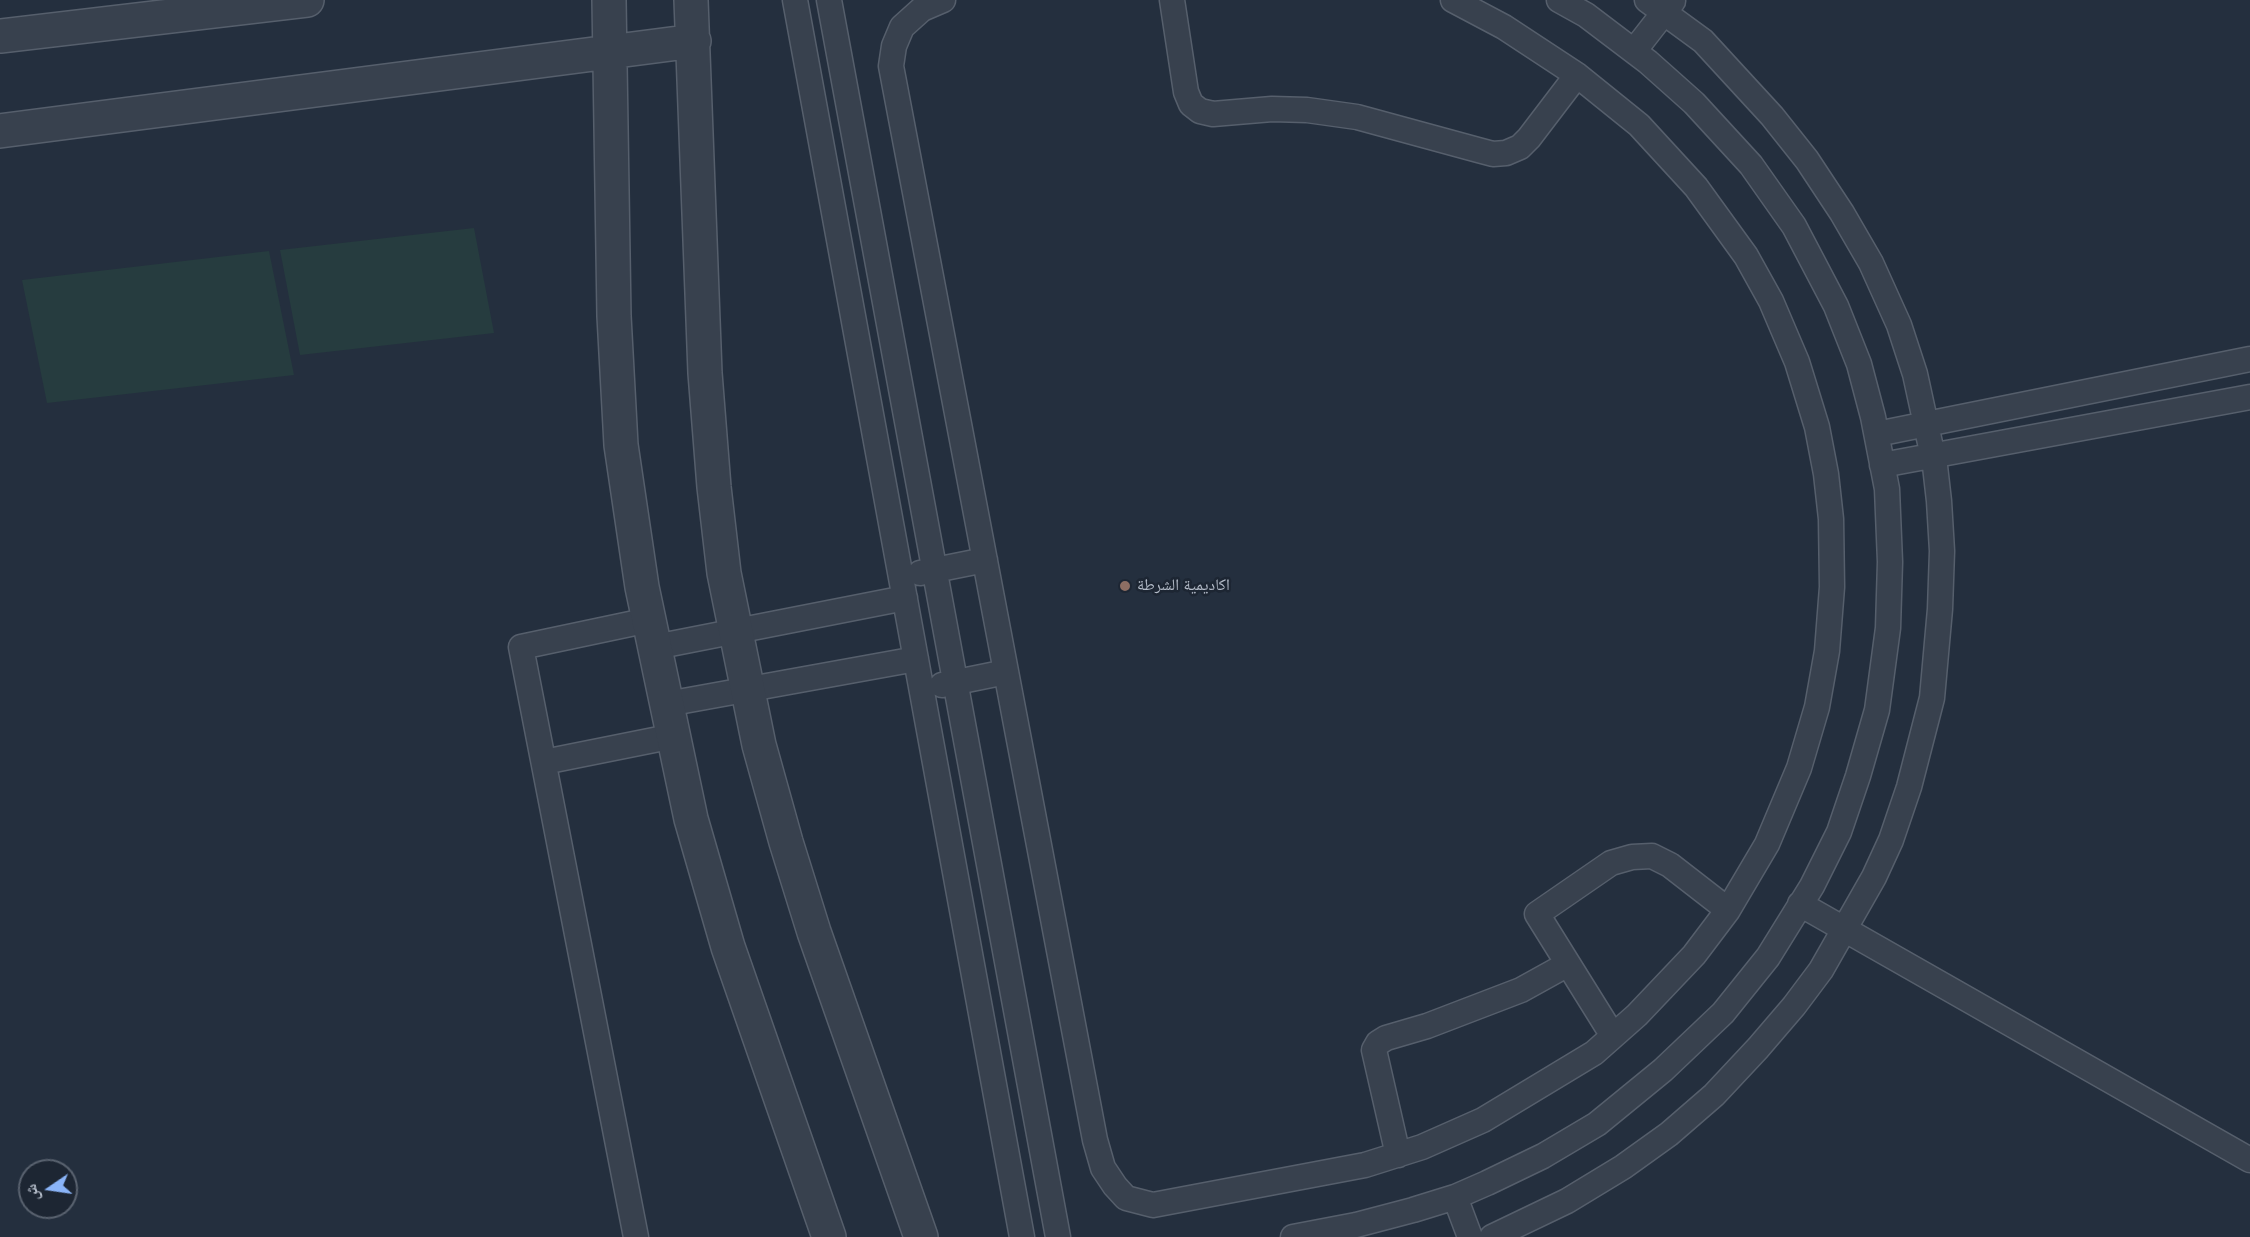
<!DOCTYPE html>
<html>
<head>
<meta charset="utf-8">
<style>
  body { margin:0 }
  #map { position:relative; width:2250px; height:1237px; overflow:hidden; background:#242f3e; font-family:Helvetica,"Noto Naskh Arabic",sans-serif }
  canvas { display:block }
  .north { position:absolute; left:18px; top:1159px; width:60px; height:60px; box-sizing:border-box; background:#1d2633; border:2px solid #59626f; border-radius:50%; rotate:257deg; font-size:16px; font-weight:700; line-height:24px; text-align:center; color:#b4bcc9 }
  .north::after { content:''; display:block; margin:auto; width:21px; height:27px; background:#8ab4f8; clip-path:polygon(50% 0,100% 100%,50% 72%,0 100%) }
</style>
</head>
<body>
<div id="map">
<canvas width="2250" height="1237"></canvas>
<div class="north">ش</div>
</div>
<script>
const g = document.querySelector('canvas').getContext('2d');
g.lineJoin = 'round';
function fillPath(path, color) {
  g.fillStyle = color;
  g.fill(path, 'evenodd');
}
function shape(rows) {
  const path = new Path2D();
  for (const r of rows) {
    path.moveTo(r[0], r[1]);
    for (let i = 2; i < r.length; i += 2) path.lineTo(r[i], r[i + 1]);
  }
  return path;
}
function strokePath(path, color, width, dash) {
  g.strokeStyle = color;
  g.lineWidth = width;
  g.lineCap = dash ? 'butt' : 'round';
  g.setLineDash(dash || []);
  g.stroke(path);
}
function label(font, color, halo, rows, align = 'center') {
  g.font = font + ' Helvetica,"Noto Naskh Arabic",sans-serif';
  g.lineWidth = 5;
  g.setLineDash([]);
  g.textBaseline = 'middle';
  g.strokeStyle = halo;
  g.fillStyle = color;
  for (const [text, x, y, turn = 0] of rows) {
    g.save();
    g.translate(x, y);
    g.rotate((+turn || 0) * Math.PI / 180);
    g.textAlign = isNaN(turn) ? turn : align;
    if (halo) g.strokeText(text, 0, 0);
    g.fillText(text, 0, 0);
    g.restore();
  }
}
fillPath(shape([
  [474,228,494,333,300,355,280,250],
  [269,251,294,375,47,403,22,280]
]), '#263c3f');
const lane = shape([
  [795,0,1022,1237],
  [829,0,1058,1237],
  [943,0,922,9,902,27,894,46,891,66,1095,1140,1103,1168,1115,1186,1126,1198,1153,1205,1365,1165,1422,1147,1483,1120,1594,1053,1637,1015,1694,955,1728,910,1767,844,1799,768,1817,707,1827,651,1832,587,1831,519,1826,474,1817,427,1797,362,1771,301,1746,256,1696,187,1639,125,1577,75,1504,27,1453,0],
  [1172,0,1186,92,1191,104,1200,111,1213,114,1272,109,1307,110,1357,117,1478,150,1493,154,1506,153,1520,147,1529,138,1577,75],
  [1634,51,1673,1],
  [1877,434,2250,359],
  [1882,465,2250,397],
  [920,573,985,560],
  [655,647,905,598],
  [942,685,1006,672],
  [667,704,916,659],
  [544,762,674,736],
  [1800,904,2250,1160],
  [1613,1036,1537,914,1611,863,1632,857,1652,856,1670,865,1728,910],
  [1398,1155,1374,1050,1378,1043,1386,1038,1427,1026,1521,990,1568,964],
  [1455,1197,1470,1237],
  [636,1237,521,647,649,620],
  [1293,1237,1356,1225,1413,1210,1455,1197,1487,1183,1543,1156,1597,1124,1663,1070,1723,1013,1768,957,1812,886,1839,832,1858,776,1877,710,1888,628,1890,562,1887,489,1873,417,1859,364,1836,306,1794,226,1751,165,1694,103,1648,62,1586,15,1559,0],
  [1492,1237,1567,1201,1623,1167,1669,1134,1714,1095,1758,1048,1794,1006,1821,970,1874,877,1891,840,1909,787,1932,698,1940,609,1942,551,1939,501,1935,466,1915,374,1899,325,1871,263,1842,213,1807,160,1772,116,1703,41,1647,0]
]);
const street = shape([
  [609,0,614,316,621,445,642,587,691,819,728,947,829,1237],
  [691,0,705,373,714,487,724,573,759,745,786,842,814,932,921,1237],
  [0,36,307,0],
  [0,131,694,41]
]);
strokePath(lane, '#565f6c', 27);
strokePath(street, '#565f6c', 36);
strokePath(lane, '#38414e', 24);
strokePath(street, '#38414e', 33);
for (const [x, y, r, color] of [
  [1125,586,6,"#8d6e63"]
]) {
  const dot = new Path2D();
  dot.arc(x, y, r, 0, 2 * Math.PI);
  g.fillStyle = color;
  g.fill(dot);
  strokePath(dot, '#1d2633', 2);
}
label('16px', '#b4bcc9', '#1d2633', [
  ["اكاديمية الشرطة",1137,586]
], 'left');
</script>
</body>
</html>
